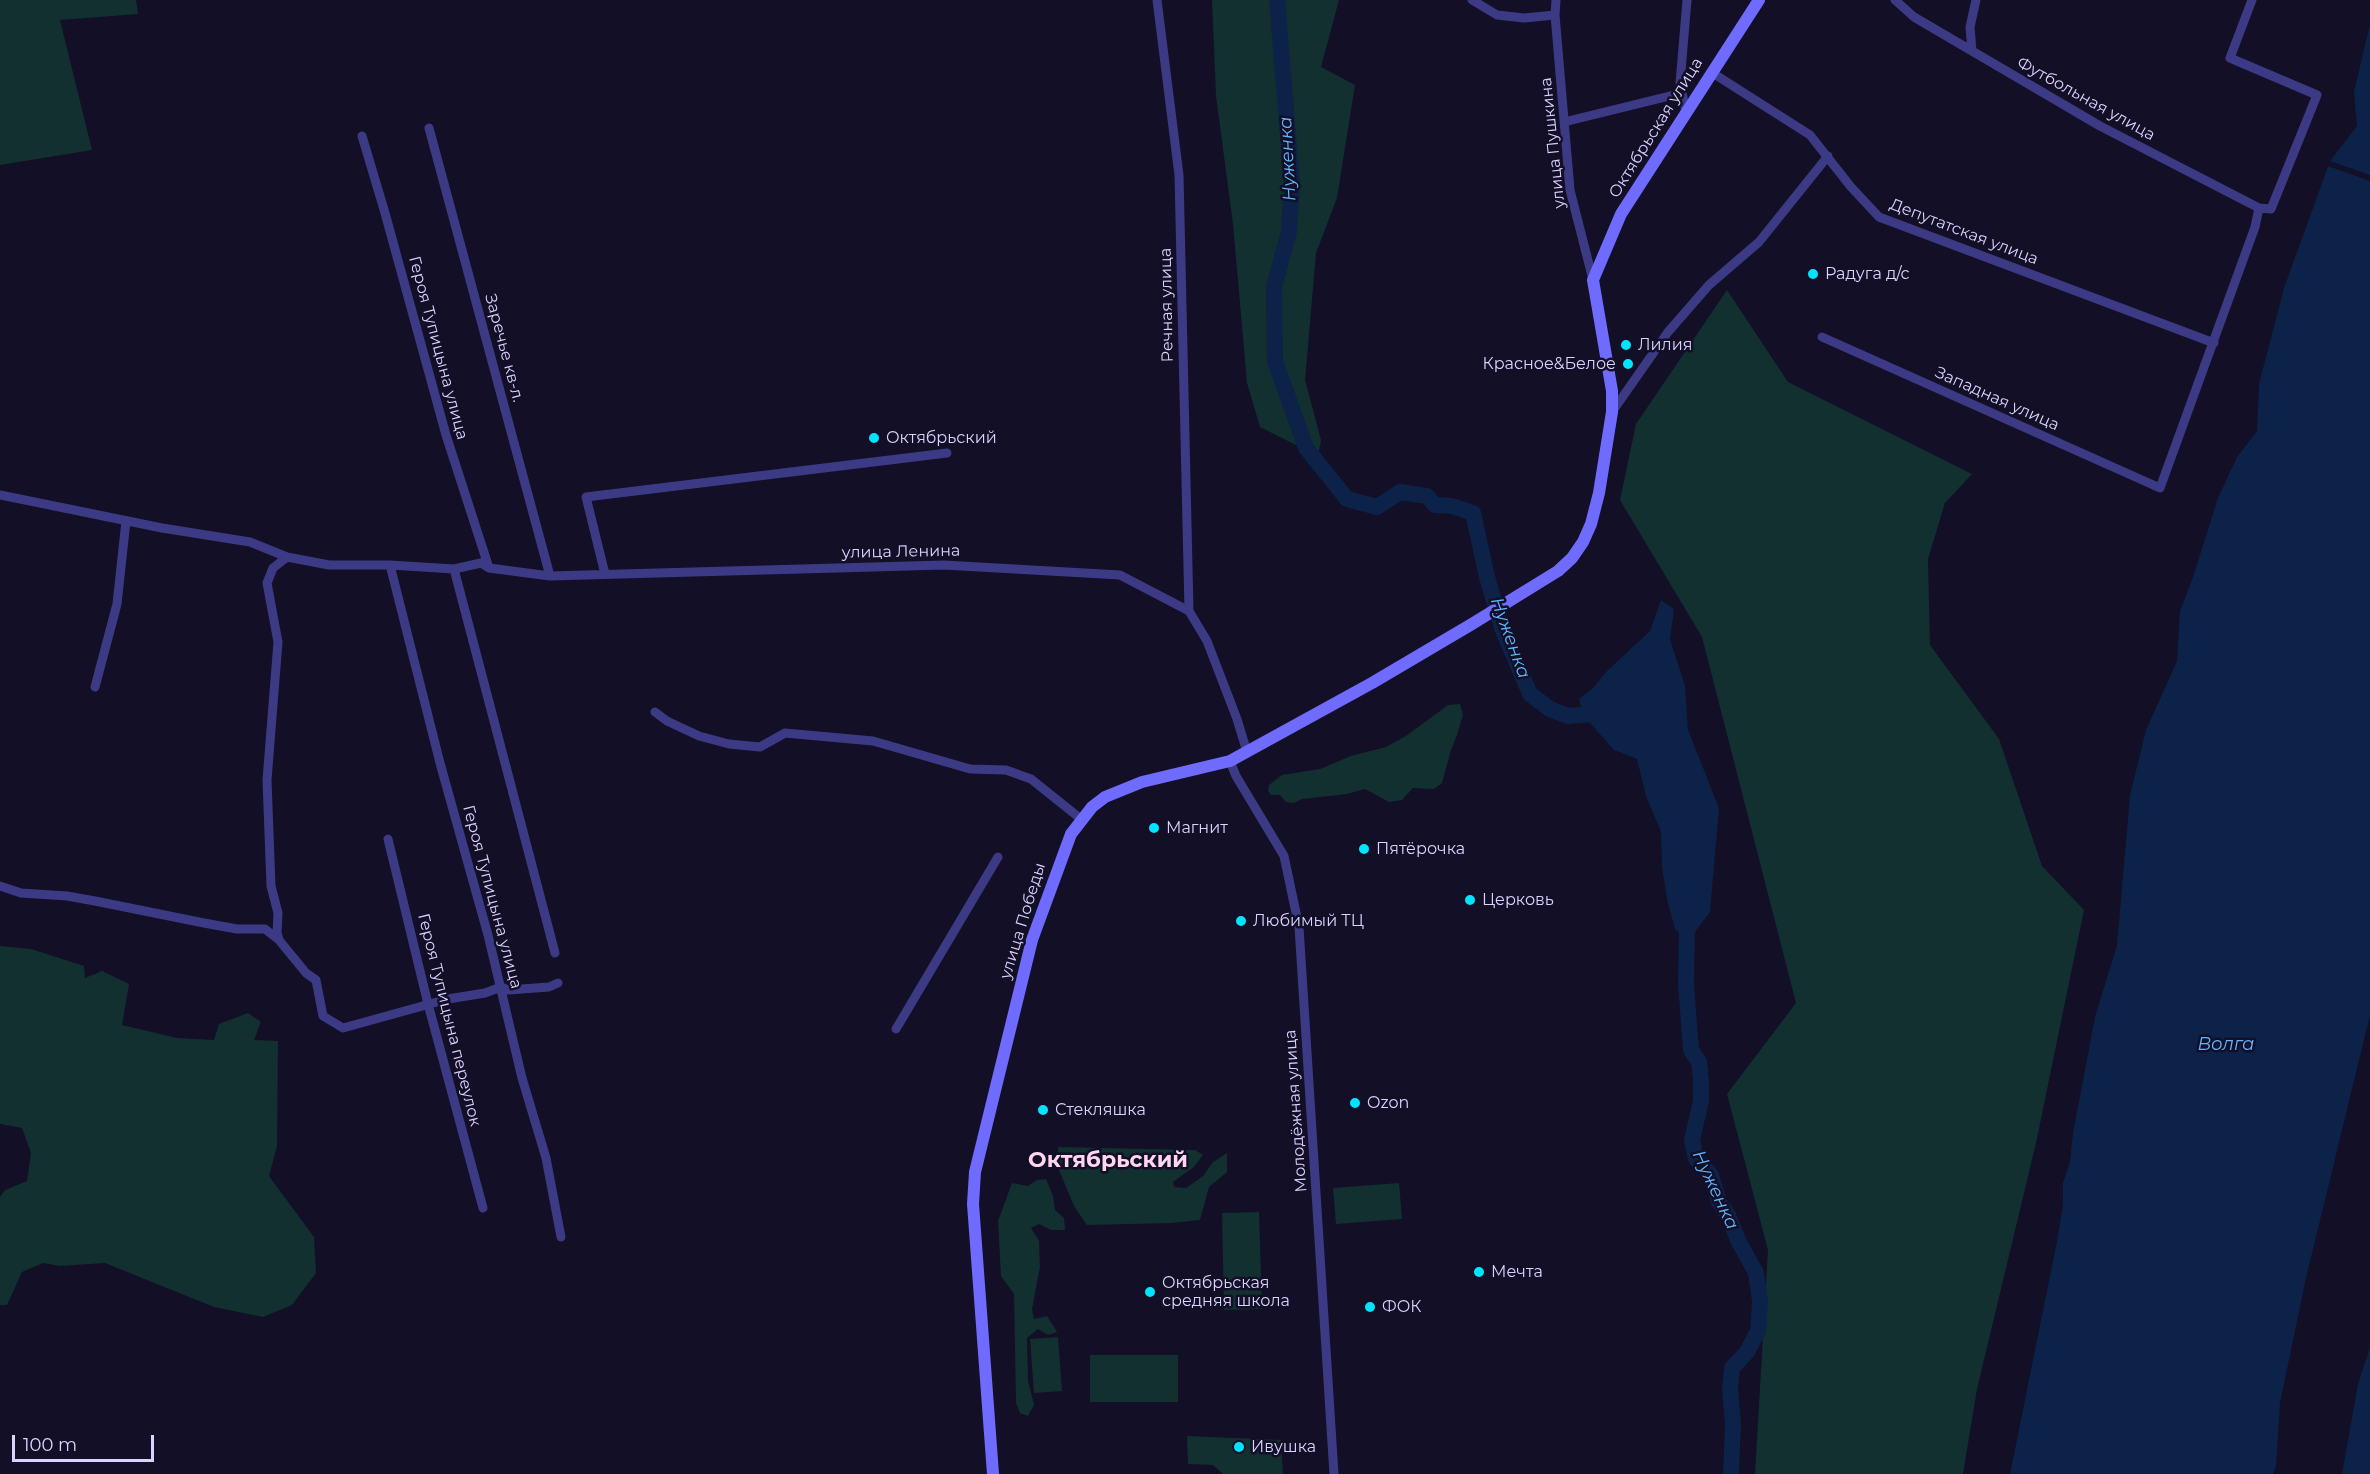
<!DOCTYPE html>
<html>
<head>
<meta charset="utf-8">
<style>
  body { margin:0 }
  #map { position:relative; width:2370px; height:1474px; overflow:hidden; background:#130f26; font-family:Montserrat,sans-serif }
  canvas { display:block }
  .scale { position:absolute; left:12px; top:1435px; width:142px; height:27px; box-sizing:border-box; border:3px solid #d9d4ff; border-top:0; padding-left:8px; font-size:18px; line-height:21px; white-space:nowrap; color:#d9d4ff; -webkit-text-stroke:4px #130f26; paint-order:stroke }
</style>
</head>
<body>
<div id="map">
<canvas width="2370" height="1474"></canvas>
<div class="scale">100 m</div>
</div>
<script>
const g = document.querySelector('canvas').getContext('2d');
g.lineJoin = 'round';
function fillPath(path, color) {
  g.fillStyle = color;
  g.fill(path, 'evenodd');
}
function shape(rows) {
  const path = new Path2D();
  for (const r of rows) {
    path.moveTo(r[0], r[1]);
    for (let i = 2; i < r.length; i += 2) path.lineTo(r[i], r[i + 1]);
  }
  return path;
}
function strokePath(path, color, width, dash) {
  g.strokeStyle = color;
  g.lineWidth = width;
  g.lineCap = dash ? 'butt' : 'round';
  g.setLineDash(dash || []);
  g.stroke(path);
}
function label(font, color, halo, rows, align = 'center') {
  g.font = font + ' Montserrat,sans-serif';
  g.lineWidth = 5;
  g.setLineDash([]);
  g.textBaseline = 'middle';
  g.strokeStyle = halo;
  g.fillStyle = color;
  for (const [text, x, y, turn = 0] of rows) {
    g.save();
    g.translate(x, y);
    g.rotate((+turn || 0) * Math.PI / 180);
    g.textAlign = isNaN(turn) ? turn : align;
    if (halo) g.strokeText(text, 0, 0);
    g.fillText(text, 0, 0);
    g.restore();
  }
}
fillPath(shape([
  [0,0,136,0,138,14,60,20,92,150,0,165],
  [1212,0,1339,0,1321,67,1355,85,1337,198,1316,253,1305,380,1321,440,1318,456,1260,427,1247,383,1233,224,1216,96],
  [1727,290,1788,382,1972,474,1945,503,1928,559,1930,645,1999,739,2042,866,2084,910,2036,1143,1977,1389,1963,1474,1755,1474,1768,1250,1727,1094,1796,1003,1702,637,1620,500,1636,424],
  [1460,704,1463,715,1457,735,1451,750,1442,783,1434,789,1413,788,1402,800,1389,802,1365,789,1347,794,1302,799,1294,803,1286,802,1280,795,1271,795,1268,791,1269,785,1282,775,1320,769,1351,756,1386,747,1406,736,1448,705],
  [0,946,31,949,84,966,85,978,102,971,129,984,122,1025,177,1038,214,1040,219,1024,248,1013,261,1022,254,1040,278,1041,277,1146,269,1176,314,1237,316,1273,292,1305,263,1317,214,1307,105,1263,60,1266,43,1263,22,1272,7,1305,0,1305,0,1197,5,1190,27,1181,31,1153,22,1128,0,1124],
  [1058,1147,1195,1150,1203,1155,1194,1167,1173,1182,1174,1187,1186,1188,1203,1176,1213,1162,1227,1153,1227,1172,1209,1187,1200,1220,1172,1223,1087,1225,1074,1206,1058,1168],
  [1046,1179,1053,1196,1055,1210,1064,1218,1065,1230,1051,1230,1039,1224,1031,1228,1039,1241,1040,1267,1032,1309,1034,1319,1047,1316,1057,1332,1048,1335,1038,1329,1027,1338,1028,1381,1034,1405,1028,1416,1020,1413,1016,1403,1014,1294,1001,1276,998,1221,1012,1183,1028,1186,1037,1180],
  [1399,1183,1402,1219,1336,1224,1333,1188],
  [1259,1212,1262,1309,1224,1310,1222,1213],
  [1058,1337,1062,1391,1034,1393,1030,1339],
  [1090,1355,1178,1355,1178,1402,1090,1402],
  [1187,1436,1281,1440,1283,1474,1223,1474,1213,1465,1188,1464]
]), '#12302f');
fillPath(shape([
  [2370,24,2370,1015,2306,1278,2280,1403,2276,1466,2273,1474,2010,1474,2057,1241,2063,1205,2063,1183,2070,1162,2073,1133,2095,1017,2117,945,2130,795,2146,730,2177,661,2180,611,2193,577,2218,498,2237,457,2257,431,2259,384,2284,288,2330,161,2357,126,2354,92],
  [1661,600,1674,609,1670,639,1685,686,1688,730,1719,808,1710,912,1688,941,1675,929,1667,899,1662,867,1661,832,1646,796,1637,759,1614,750,1583,715,1579,699,1593,688,1607,671,1650,631],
  [2370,1347,2370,1474,2342,1474,2358,1384]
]), '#0c2248');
fillPath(shape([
  [2330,161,2370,175,2370,181,2328,166]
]), '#130f26');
strokePath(shape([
  [1277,0,1292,185,1289,231,1274,287,1275,361,1306,448,1347,499,1377,507,1400,492,1427,496,1435,505,1452,506,1473,513,1487,577,1502,628,1530,694,1550,709,1568,716,1603,713],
  [1687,919,1686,984,1691,1050,1699,1062,1701,1081,1701,1101,1692,1140,1696,1159,1711,1175,1719,1202,1728,1215,1738,1240,1756,1273,1760,1301,1758,1331,1747,1352,1732,1368,1730,1389,1733,1424,1731,1474]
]), '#0c2248', 16);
strokePath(shape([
  [1157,0,1179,175,1189,611],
  [1472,0,1497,15,1524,18,1555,15],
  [1556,0,1555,15,1570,190,1593,280],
  [1895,0,1914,17,2100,126,2259,208,2271,209,2317,95,2230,58,2252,0],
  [1972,51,1970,27,1976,0],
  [1711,72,1810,135,1851,187,1879,217,2214,343],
  [1686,112,1680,83,1687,0],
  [1564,122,1682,93],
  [429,128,550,576],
  [362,136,385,213,446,435,489,568],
  [1822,337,2160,488,2255,227,2259,208],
  [1612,412,1668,332,1709,285,1759,242,1828,156],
  [0,495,162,528,250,542,287,557,329,565,390,565,454,569,481,563,489,568,550,576,944,565,1120,575,1189,611,1207,641,1237,719,1247,752],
  [287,557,273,568,267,583,278,642,267,780,271,886,278,913,277,933,279,940,306,973,316,980,323,1016,343,1028,448,999,485,993,501,987,508,990,549,987,558,983],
  [390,565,440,763,488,935,522,1078,546,1158,561,1237],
  [454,569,555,953],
  [605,574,586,497,947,453],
  [95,687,117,604,126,521],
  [655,712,667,721,699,736,729,744,760,747,785,733,873,741,970,769,1006,770,1031,779,1081,819],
  [1230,761,1236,776,1284,856,1299,927,1334,1474],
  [388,839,428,1004,483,1208],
  [0,886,21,893,67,896,95,901,204,923,237,929,265,929,279,940],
  [896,1029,998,857]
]), '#3d3a85', 9);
strokePath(shape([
  [993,1474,973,1204,975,1172,1032,940,1071,834,1092,807,1105,797,1142,782,1230,761,1372,683,1472,624,1558,571,1572,558,1583,542,1591,524,1599,493,1612,412,1612,391,1593,280,1621,214,1759,0]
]), '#6f6bff', 12);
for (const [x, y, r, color] of [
  [1813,274,6,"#00e5ff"],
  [1626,345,6,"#00e5ff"],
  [1628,364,6,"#00e5ff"],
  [874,438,6,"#00e5ff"],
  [1154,828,6,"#00e5ff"],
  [1364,849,6,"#00e5ff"],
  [1470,900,6,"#00e5ff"],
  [1241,921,6,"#00e5ff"],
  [1355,1103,6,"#00e5ff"],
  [1043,1110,6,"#00e5ff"],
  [1479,1272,6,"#00e5ff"],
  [1150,1292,6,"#00e5ff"],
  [1370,1307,6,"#00e5ff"],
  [1239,1447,6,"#00e5ff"]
]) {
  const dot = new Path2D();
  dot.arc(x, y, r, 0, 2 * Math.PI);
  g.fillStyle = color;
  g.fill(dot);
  strokePath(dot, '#130f26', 2);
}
label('16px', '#d9d4ff', '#130f26', [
  ["Футбольная улица",2086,99,29],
  ["Октябрьская улица",1656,128,-58],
  ["улица Пушкина",1553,143,-96],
  ["Депутатская улица",1964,232,21],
  ["Речная улица",1167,305,-91],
  ["Героя Тупицына улица",438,348,75],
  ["Заречье кв-л.",504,348,75],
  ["Западная улица",1997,399,24],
  ["улица Ленина",901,552,-1],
  ["Героя Тупицына улица",492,897,75],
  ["улица Победы",1023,921,-73],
  ["Героя Тупицына переулок",449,1020,76],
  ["Молодёжная улица",1296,1111,-94]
]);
label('16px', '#d9d4ff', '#130f26', [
  ["Радуга д/с",1825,274],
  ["Лилия",1638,345],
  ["Красное&Белое",1616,364,"right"],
  ["Октябрьский",886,438],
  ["Магнит",1166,828],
  ["Пятёрочка",1376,849],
  ["Церковь",1482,900],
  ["Любимый ТЦ",1253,921],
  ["Ozon",1367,1103],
  ["Стекляшка",1055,1110],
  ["Мечта",1491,1272],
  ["Октябрьская",1162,1283],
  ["средняя школа",1162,1301],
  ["ФОК",1382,1307],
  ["Ивушка",1251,1447]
], 'left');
label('italic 18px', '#62b6ff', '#130f26', [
  ["Нуженка",1288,159,-93],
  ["Нуженка",1510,638,70],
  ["Волга",2226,1045],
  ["Нуженка",1715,1190,65]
]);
label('bold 22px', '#ffd6f0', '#130f26', [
  ["Октябрьский",1108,1161]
]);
</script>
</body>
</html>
